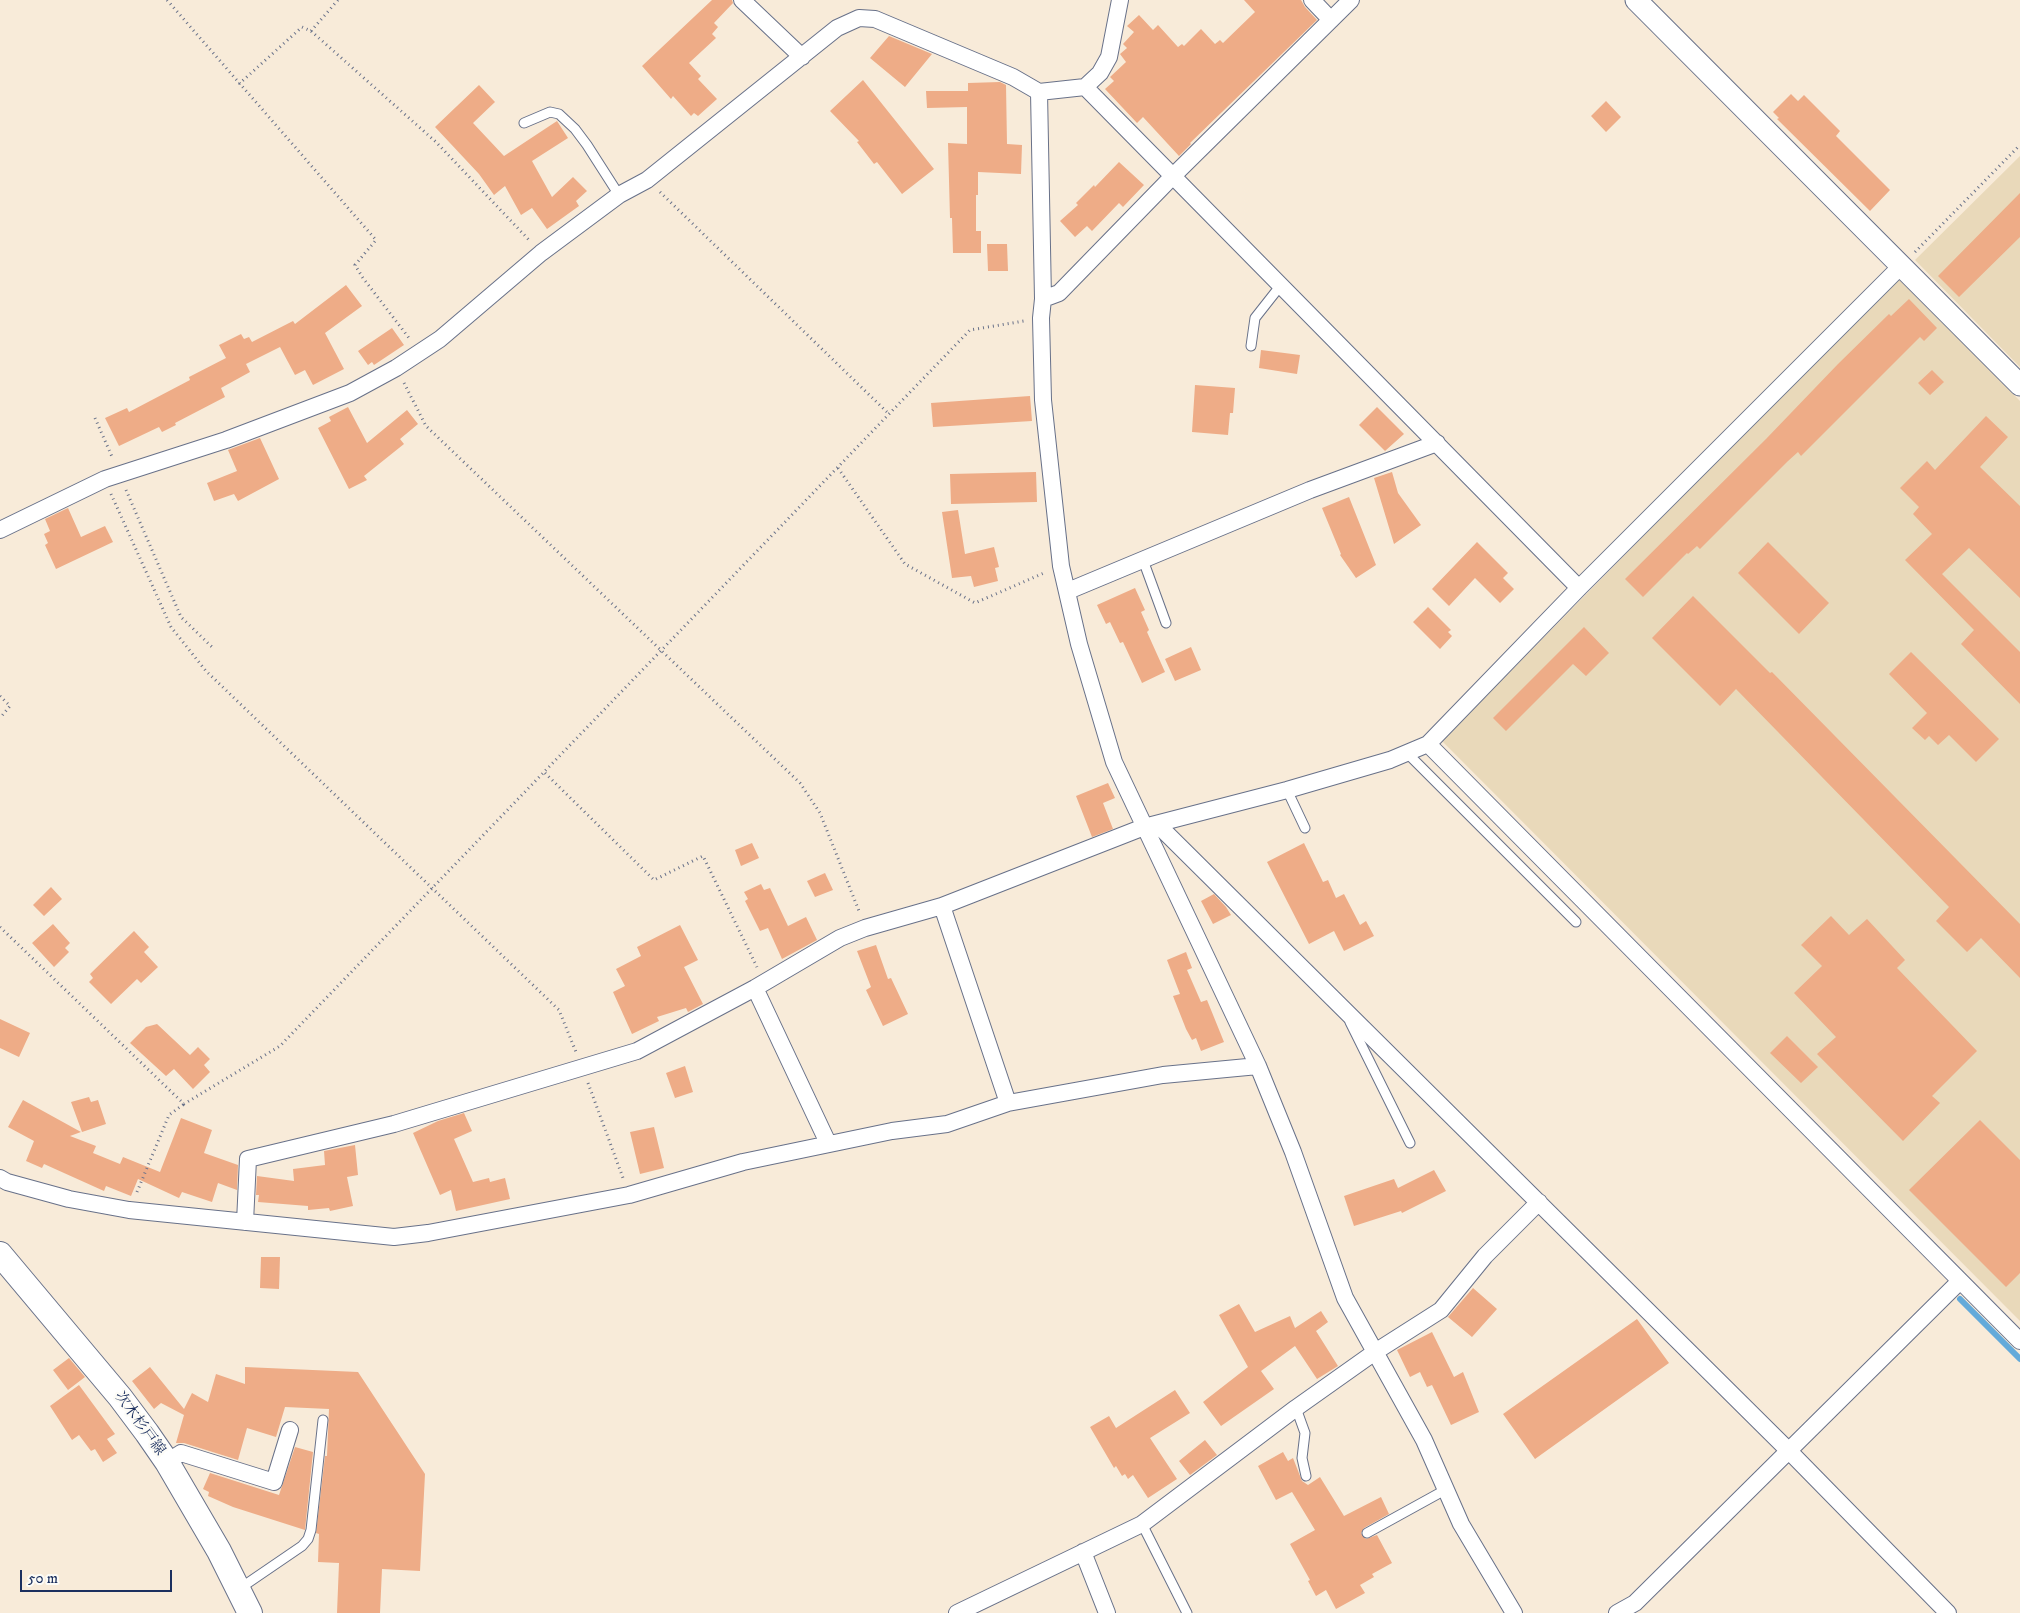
<!DOCTYPE html>
<html>
<head>
<meta charset="utf-8">
<style>
  body { margin:0 }
  #map { position:relative; width:2020px; height:1613px; overflow:hidden; background:#f8ebd9; font-family:"IM FELL DW Pica",serif }
  canvas { display:block }
  .scale { position:absolute; left:20px; top:1570px; width:152px; height:22px; box-sizing:border-box; border:2px solid #1b2f5e; border-top:0; padding-left:6px; font-size:15px; line-height:18px; white-space:nowrap; color:#1b2f5e; -webkit-text-stroke:4px #fdfcf7; paint-order:stroke }
</style>
</head>
<body>
<div id="map">
<canvas width="2020" height="1613"></canvas>
<div class="scale">50 m</div>
</div>
<script>
const g = document.querySelector('canvas').getContext('2d');
g.lineJoin = 'round';
function fillPath(path, color) {
  g.fillStyle = color;
  g.fill(path, 'evenodd');
}
function shape(rows) {
  const path = new Path2D();
  for (const r of rows) {
    path.moveTo(r[0], r[1]);
    for (let i = 2; i < r.length; i += 2) path.lineTo(r[i], r[i + 1]);
  }
  return path;
}
function strokePath(path, color, width, dash) {
  g.strokeStyle = color;
  g.lineWidth = width;
  g.lineCap = dash ? 'butt' : 'round';
  g.setLineDash(dash || []);
  g.stroke(path);
}
function label(font, color, halo, rows, align = 'center') {
  g.font = font + ' "IM FELL DW Pica","Noto Serif JP",serif';
  g.lineWidth = 4.5;
  g.setLineDash([]);
  g.textBaseline = 'middle';
  g.strokeStyle = halo;
  g.fillStyle = color;
  for (const [text, x, y, turn = 0] of rows) {
    g.save();
    g.translate(x, y);
    g.rotate((+turn || 0) * Math.PI / 180);
    g.textAlign = isNaN(turn) ? turn : align;
    if (halo) g.strokeText(text, 0, 0);
    g.fillText(text, 0, 0);
    g.restore();
  }
}
fillPath(shape([
  [2020,156,2020,367,1915,260],
  [1898,277,2020,401,2020,1321,1442,741]
]), '#e9d9ba');
strokePath(shape([
  [1960,1299,2020,1359]
]), '#63aada', 6);
fillPath(shape([
  [712,0,732,0,733,3,714,23,718,27,712,34,716,38,689,63,701,76,698,79,717,99,698,116,694,113,691,116,673,96,671,99,642,66],
  [1244,0,1301,0,1305,7,1317,20,1190,143,1191,144,1179,156,1143,117,1137,123,1105,89,1114,81,1110,77,1126,62,1120,54,1127,48,1123,44,1134,32,1127,26,1139,15,1153,30,1158,25,1178,47,1182,44,1184,46,1201,29,1215,44,1220,40,1223,43,1255,12],
  [889,36,932,54,905,87,870,58],
  [863,80,934,169,902,194,877,162,874,164,857,142,859,141,830,111],
  [1000,82,1006,85,1007,144,1022,145,1021,174,978,172,978,195,976,195,976,231,981,231,981,253,953,253,952,218,950,218,948,143,967,144,967,107,927,108,926,91,968,91,968,83],
  [479,85,495,102,473,123,504,156,557,121,568,138,532,161,552,197,573,177,587,191,576,201,579,206,547,229,532,208,521,215,505,186,494,195,479,174,435,127],
  [1791,94,1798,101,1804,95,1840,131,1836,136,1890,190,1870,211,1777,119,1779,118,1773,112],
  [1606,101,1621,117,1606,132,1591,116],
  [1119,162,1144,185,1123,207,1119,203,1092,231,1087,226,1075,237,1060,221,1078,205,1076,203,1094,185,1095,187],
  [2020,193,2020,237,1959,297,1938,276],
  [987,244,1007,244,1008,271,988,271],
  [346,285,362,306,325,333,344,369,313,385,305,370,295,375,280,347,246,364,250,372,221,388,225,397,175,423,176,425,162,432,159,427,119,446,105,418,127,408,129,412,190,380,189,377,226,358,219,345,241,334,244,339,249,337,252,342,293,321,295,324],
  [1909,299,1937,328,1924,341,1920,337,1801,456,1798,452,1788,461,1700,549,1697,546,1688,554,1687,553,1643,597,1625,579,1766,439,1838,364,1889,314,1891,316],
  [392,328,404,345,374,365,372,362,368,365,358,351],
  [1261,350,1300,355,1297,374,1259,368],
  [1932,370,1944,382,1930,395,1918,383],
  [1195,385,1235,388,1233,413,1230,413,1228,435,1192,432],
  [1030,396,1032,421,933,427,931,403],
  [348,407,367,443,407,410,418,424,400,439,404,444,364,476,367,480,349,489,318,428,331,421,329,417],
  [1377,407,1404,434,1385,451,1359,425],
  [1986,416,2008,437,1980,467,2020,506,2020,598,1969,548,1942,574,2020,652,2020,704,1961,644,1974,630,1905,560,1932,534,1913,514,1919,507,1900,488,1927,461,1935,470],
  [260,438,279,479,238,501,234,494,214,501,207,483,237,471,228,450],
  [1036,472,1037,502,951,504,950,474],
  [1392,472,1398,493,1421,525,1394,544,1374,478],
  [1349,497,1376,565,1356,578,1340,555,1341,554,1322,508],
  [68,508,81,537,105,526,113,542,56,569,45,545,48,543,44,534,50,531,45,519],
  [958,510,965,554,994,547,999,567,995,568,998,581,974,587,971,576,952,578,942,512],
  [1477,542,1508,573,1503,578,1514,589,1500,603,1475,578,1449,606,1432,589],
  [1768,542,1829,603,1799,634,1738,573],
  [1135,588,1145,610,1141,612,1149,630,1147,632,1165,672,1142,683,1123,642,1120,643,1110,622,1106,624,1097,605],
  [1693,596,1770,673,1772,672,2020,924,2020,978,1981,938,1967,952,1936,921,1949,907,1736,689,1720,706,1652,638],
  [1428,607,1451,630,1448,632,1452,636,1440,649,1413,622],
  [1584,627,1609,653,1586,676,1573,664,1506,731,1493,718],
  [1191,647,1201,670,1175,681,1165,659],
  [1911,652,1999,739,1976,762,1949,735,1938,745,1929,736,1925,740,1912,728,1927,713,1889,674],
  [1108,783,1115,798,1103,803,1113,829,1092,837,1076,796],
  [752,843,759,858,741,866,735,850],
  [1304,843,1323,882,1328,880,1336,898,1344,894,1360,925,1366,921,1374,936,1344,951,1334,931,1309,944,1267,862],
  [825,873,833,890,815,897,807,881],
  [761,884,764,890,770,888,788,926,806,917,817,940,782,959,768,928,760,931,745,901,748,899,744,892],
  [51,887,62,899,44,916,33,905],
  [1214,894,1226,907,1231,915,1213,924,1201,901],
  [1831,916,1849,935,1867,919,1905,960,1897,968,1977,1051,1932,1096,1940,1103,1903,1141,1817,1054,1836,1037,1794,993,1822,966,1801,945],
  [53,924,70,943,65,948,69,952,54,967,32,943],
  [680,925,698,960,684,967,703,1004,688,1012,686,1008,657,1017,659,1021,632,1034,613,992,625,986,616,969,641,956,637,947],
  [134,931,149,947,144,952,158,967,141,983,137,979,111,1004,89,982,93,978,90,974],
  [876,945,888,979,891,978,908,1014,883,1026,866,990,871,987,857,951],
  [1186,952,1192,968,1187,970,1201,1002,1207,1000,1224,1042,1201,1051,1196,1038,1192,1040,1186,1029,1173,996,1180,994,1167,960],
  [0,1019,30,1033,19,1057,0,1048],
  [157,1024,190,1055,198,1047,210,1059,204,1065,210,1072,193,1089,174,1069,166,1076,130,1043,146,1027],
  [1787,1036,1818,1067,1801,1083,1770,1053],
  [685,1066,693,1092,675,1098,666,1073],
  [89,1097,91,1102,98,1100,106,1124,82,1132,71,1102],
  [23,1100,81,1132,70,1136,96,1146,93,1153,120,1164,123,1157,160,1172,181,1118,212,1130,204,1153,238,1165,237,1190,218,1183,212,1202,182,1192,179,1198,138,1179,131,1196,106,1186,104,1191,44,1164,42,1168,26,1161,34,1141,8,1127],
  [464,1113,472,1131,454,1139,473,1182,489,1178,490,1182,505,1178,510,1199,456,1211,451,1190,440,1195,413,1133,438,1121],
  [1980,1120,2020,1160,2020,1273,2006,1287,1909,1190],
  [654,1127,664,1168,640,1174,630,1132],
  [355,1145,358,1175,347,1177,353,1206,330,1211,329,1208,308,1210,308,1206,258,1202,259,1195,256,1195,257,1176,294,1181,293,1169,325,1165,324,1151],
  [1434,1170,1446,1191,1402,1213,1401,1211,1354,1226,1344,1196,1394,1179,1398,1188],
  [261,1257,280,1257,279,1289,260,1288],
  [1473,1288,1497,1309,1472,1337,1448,1317],
  [1239,1304,1255,1332,1290,1316,1295,1328,1321,1311,1328,1322,1316,1331,1338,1366,1317,1379,1295,1346,1261,1371,1274,1389,1221,1426,1203,1402,1248,1367,1219,1315],
  [1637,1319,1669,1363,1535,1459,1503,1414],
  [1432,1332,1454,1377,1463,1372,1479,1412,1451,1425,1432,1385,1427,1387,1420,1372,1410,1377,1397,1350],
  [69,1358,85,1377,68,1390,53,1370],
  [150,1367,184,1409,192,1393,208,1402,216,1374,245,1384,245,1367,358,1372,425,1474,420,1571,382,1569,380,1613,337,1613,339,1563,318,1562,319,1534,316,1533,325,1456,327,1456,329,1409,285,1407,276,1437,247,1428,238,1460,184,1443,176,1443,184,1415,161,1403,154,1409,132,1381],
  [79,1385,115,1434,107,1439,117,1453,103,1462,95,1449,91,1451,79,1435,72,1440,50,1406],
  [1175,1390,1190,1413,1150,1438,1177,1479,1148,1498,1133,1475,1128,1479,1125,1474,1122,1476,1116,1466,1114,1468,1090,1427,1109,1416,1116,1428],
  [1205,1440,1217,1455,1190,1475,1179,1461],
  [295,1447,313,1452,305,1530,233,1507,208,1496,209,1492,203,1489,210,1473,279,1495],
  [1283,1452,1288,1461,1293,1458,1302,1481,1308,1485,1320,1477,1344,1516,1381,1497,1389,1514,1364,1528,1361,1533,1366,1539,1377,1535,1392,1563,1372,1574,1374,1577,1360,1585,1365,1593,1336,1609,1326,1590,1316,1596,1308,1581,1310,1580,1290,1544,1315,1530,1292,1492,1276,1500,1258,1466]
]), '#eeac87');
const service = shape([
  [524,123,550,112,559,114,575,129,587,145,619,195],
  [1251,346,1255,318,1281,285],
  [1143,560,1166,623],
  [1407,753,1576,922],
  [1287,790,1305,828],
  [1350,1022,1410,1143],
  [1296,1408,1305,1433,1302,1458,1306,1476],
  [1142,1524,1187,1613],
  [1367,1533,1445,1490],
  [239,1589,302,1546,308,1539,311,1530,323,1420]
]);
const minor = shape([
  [742,0,802,57],
  [1120,0,1109,57,1100,73,1085,87,1039,92,1043,299,1041,318,1043,400,1061,566,1079,644,1114,762,1258,1066,1293,1152,1345,1298,1424,1440,1461,1524,1514,1613],
  [1312,0,1331,20],
  [1085,87,1579,588],
  [1901,266,1579,588,1428,744,2020,1341],
  [1043,299,1059,293,1173,176,1351,0],
  [0,530,105,479,226,440,350,393,396,368,440,339,541,253,619,195,647,180,837,28,859,18,875,19,1013,77,1039,92],
  [1068,591,1310,490,1437,443],
  [1158,825,1789,1451,1948,1613],
  [942,906,1008,1103],
  [755,988,828,1143],
  [0,1178,7,1182,69,1199,129,1210,394,1237,428,1233,629,1195,743,1162,892,1131,947,1124,1008,1103,1163,1075,1258,1066],
  [245,1222,248,1159,394,1124,637,1051,755,988,840,938,865,928,942,906,1144,827,1287,790,1390,760,1428,744],
  [167,1462,181,1453,274,1482,290,1430],
  [1083,1552,1107,1613],
  [957,1613,1142,1524,1296,1408,1375,1352,1441,1310,1485,1256,1539,1202],
  [1617,1613,1635,1603,1960,1281]
]);
const tertiary = shape([
  [1636,0,2020,385]
]);
const secondary = shape([
  [0,1254,120,1397,147,1433,167,1462,219,1551,250,1613]
]);
strokePath(service, '#687189', 11);
strokePath(minor, '#687189', 18);
strokePath(tertiary, '#687189', 23);
strokePath(secondary, '#687189', 26);
strokePath(shape([
  [167,0,376,240,355,265,363,278,409,338],
  [311,31,338,0],
  [239,84,302,27,311,31,436,142,529,240],
  [660,192,889,414],
  [1915,252,2020,145],
  [404,383,426,426,800,783,820,813,859,911],
  [95,418,113,459],
  [838,468,905,564,975,603,1044,573],
  [126,490,181,617,212,647],
  [111,494,171,627,206,671,559,1010,576,1052],
  [0,696,10,706,0,718],
  [545,773,654,880,703,856,757,967],
  [0,927,184,1104,280,1046,970,330,1024,321],
  [588,1083,623,1178],
  [137,1192,169,1115,184,1104]
]), '#687189', 3, [1, 4]);
strokePath(service, '#fff', 9);
strokePath(minor, '#fff', 16);
strokePath(tertiary, '#fff', 21);
strokePath(secondary, '#fff', 24);
label('15px', '#1b2f5e', '#fdfcf7', [
  ["次木杉戸線",139,1424,54]
]);
</script>
</body>
</html>
